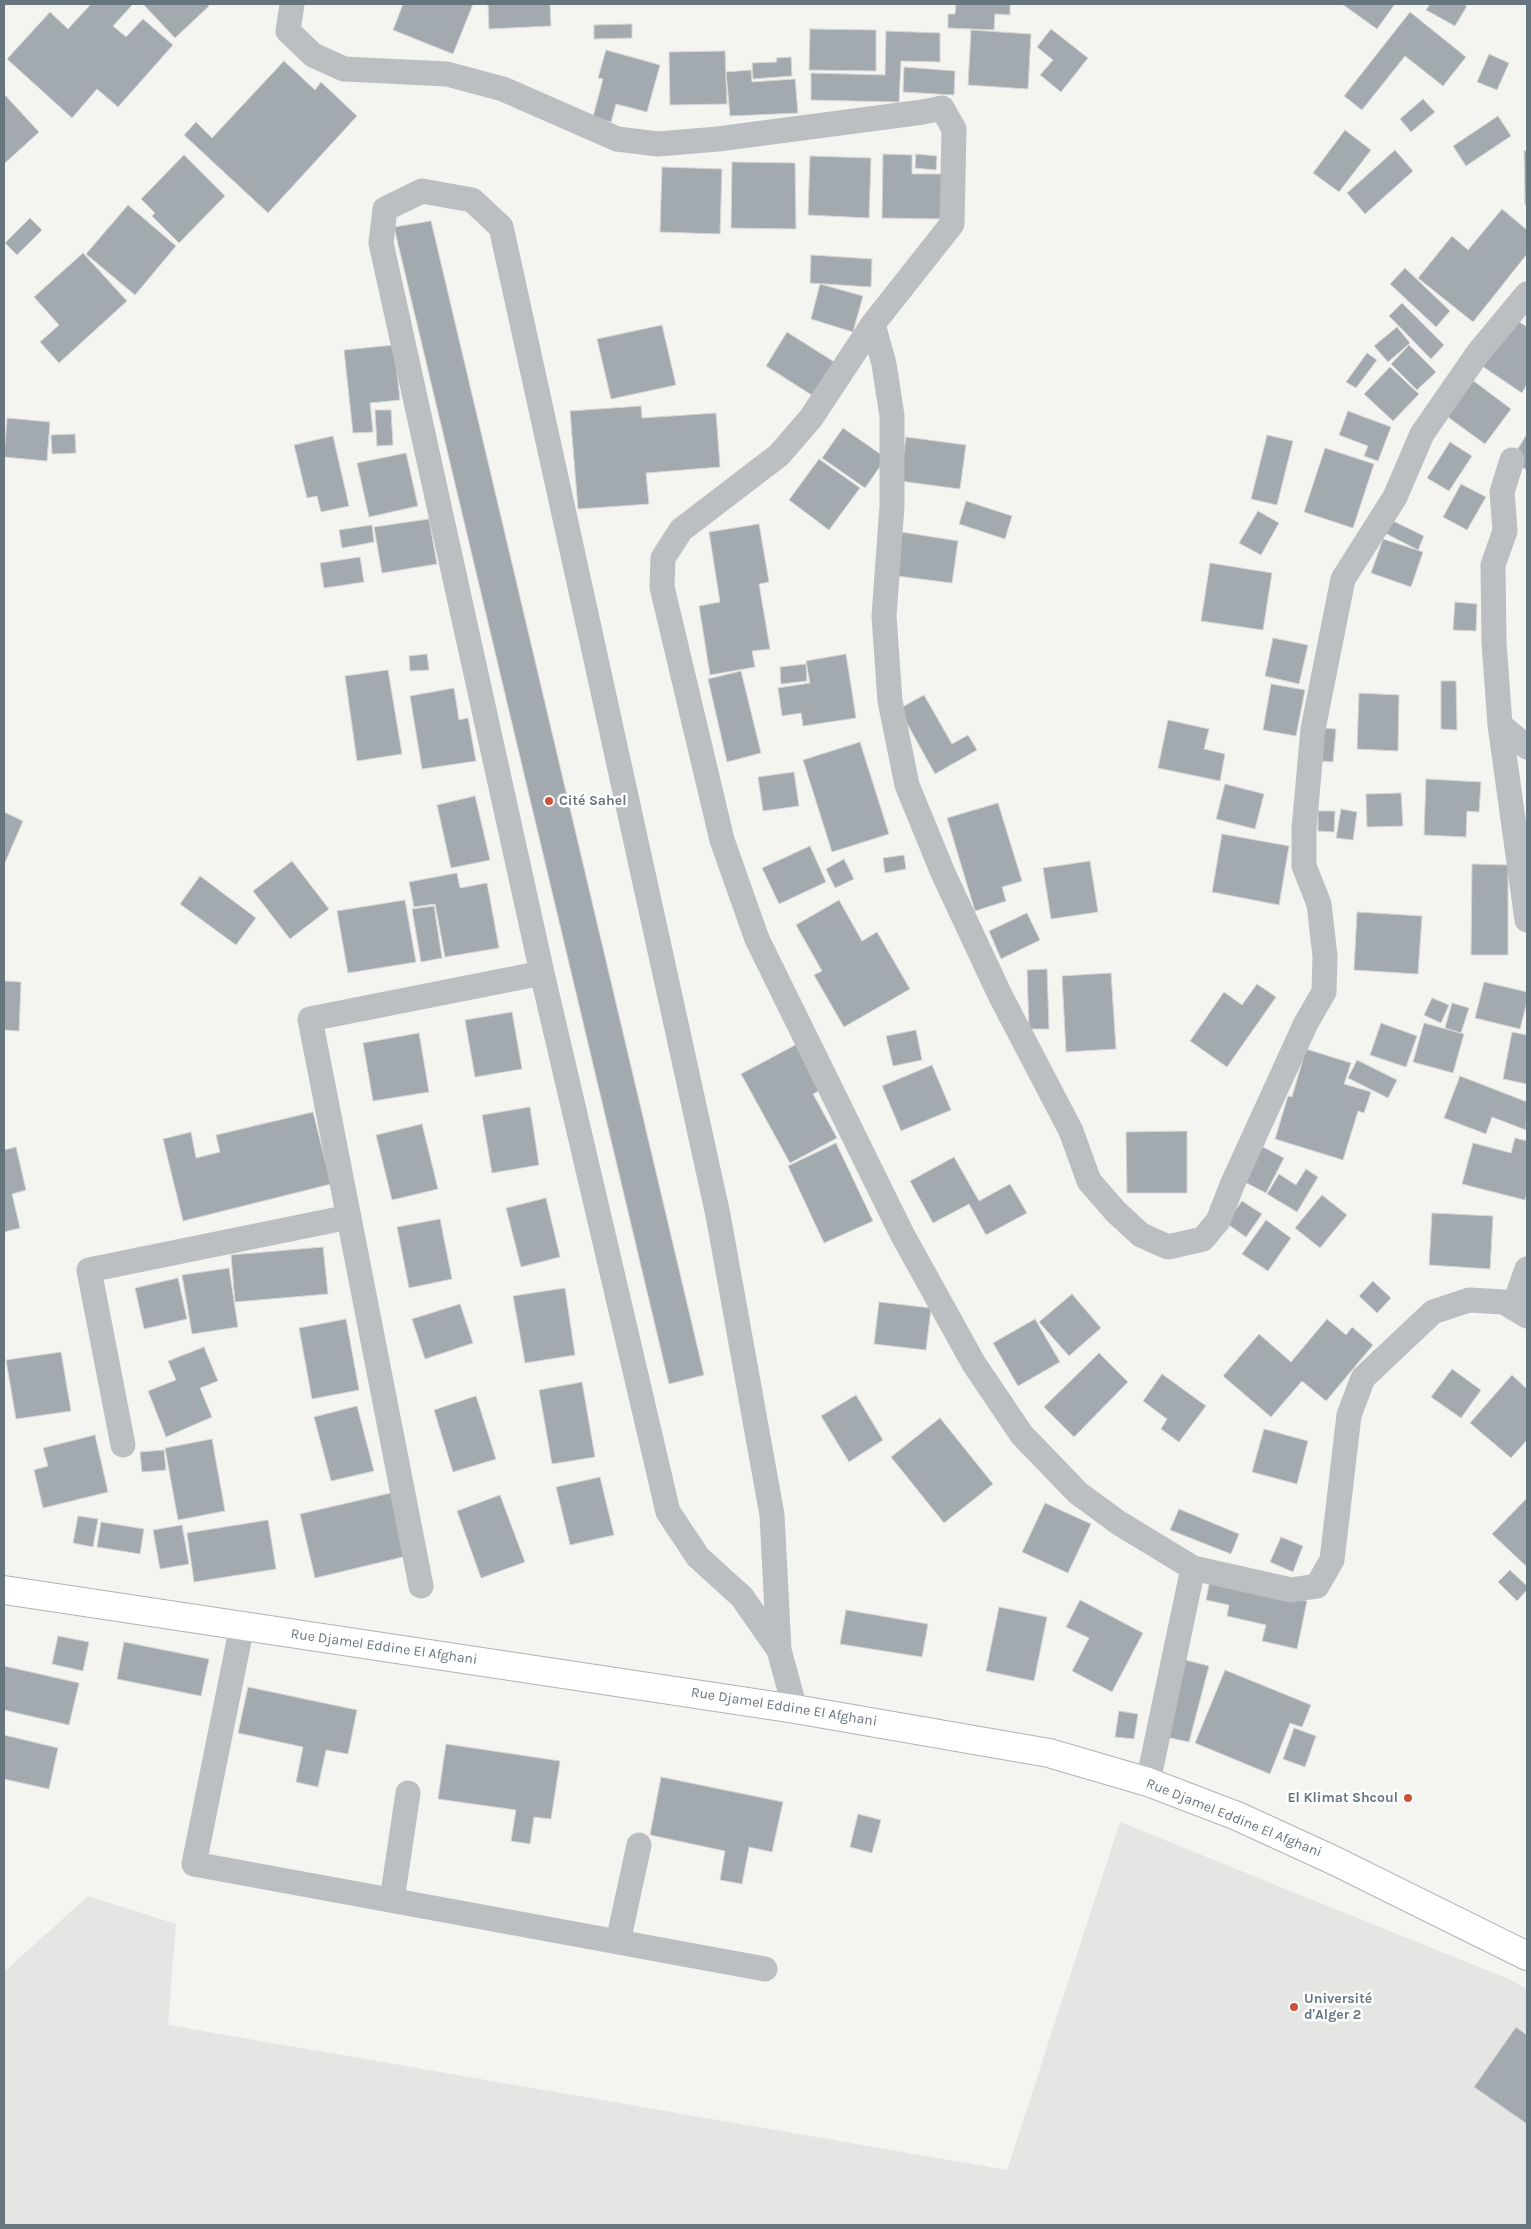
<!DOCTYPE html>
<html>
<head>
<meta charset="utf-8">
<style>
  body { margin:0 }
  #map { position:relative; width:1531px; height:2229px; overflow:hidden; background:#f4f4f1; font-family:Karla,sans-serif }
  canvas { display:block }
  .frame { position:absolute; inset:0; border:5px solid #67757e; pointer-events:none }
</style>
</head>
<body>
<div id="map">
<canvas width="1531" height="2229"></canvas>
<div class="frame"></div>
</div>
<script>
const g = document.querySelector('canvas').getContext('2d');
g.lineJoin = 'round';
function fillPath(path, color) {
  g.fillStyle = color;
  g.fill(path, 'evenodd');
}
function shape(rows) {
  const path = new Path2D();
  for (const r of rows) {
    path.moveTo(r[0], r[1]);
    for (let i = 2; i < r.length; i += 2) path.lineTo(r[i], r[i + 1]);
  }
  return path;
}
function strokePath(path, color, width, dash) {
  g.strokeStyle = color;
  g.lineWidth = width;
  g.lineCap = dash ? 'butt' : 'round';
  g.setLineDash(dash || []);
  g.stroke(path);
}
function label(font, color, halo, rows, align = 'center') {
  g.font = font + ' Karla,sans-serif';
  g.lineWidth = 5;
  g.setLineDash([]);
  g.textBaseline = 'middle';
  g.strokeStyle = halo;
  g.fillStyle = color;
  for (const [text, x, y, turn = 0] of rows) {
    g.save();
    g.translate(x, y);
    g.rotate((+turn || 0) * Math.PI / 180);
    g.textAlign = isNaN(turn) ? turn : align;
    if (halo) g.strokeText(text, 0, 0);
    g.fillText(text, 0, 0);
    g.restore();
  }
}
fillPath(shape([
  [1120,1822,1511,1980,1527,1989,1527,2225,4,2225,4,1972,88,1896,176,1924,168,2025,1007,2170]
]), '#e5e5e4');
const building = shape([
  [91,4,133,4,113,26,126,37,143,19,173,45,118,107,97,89,72,118,7,59,50,12,68,29,91,4],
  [143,4,207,4,209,6,175,38,143,4],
  [403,4,473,4,453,54,393,30,403,4],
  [488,4,550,4,551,26,489,29,488,4],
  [956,4,1010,4,1010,15,995,14,994,30,948,28,948,14,955,14,956,4],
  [1342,4,1395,4,1377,29,1342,4],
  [1430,4,1463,4,1467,6,1455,26,1426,10,1430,4],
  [1410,12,1466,57,1443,86,1405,56,1362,110,1344,96,1410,12],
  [632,24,632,38,594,39,594,25,632,24],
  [810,29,876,30,876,71,809,70,810,29],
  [1051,29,1088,58,1061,92,1040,75,1053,60,1037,47,1051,29],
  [971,30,1031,34,1028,89,968,85,971,30],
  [886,31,940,33,940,62,901,61,899,102,811,100,811,73,885,75,886,31],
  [606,50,660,65,647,112,616,104,611,122,593,117,603,79,598,78,606,50],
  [725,51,727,104,670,105,669,52,725,51],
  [1489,54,1509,63,1497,90,1477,82,1489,54],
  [791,57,792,76,753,79,752,63,777,62,776,58,791,57],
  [284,61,315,90,321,82,357,116,268,213,184,135,196,122,212,138,284,61],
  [904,67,955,71,954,95,903,92,904,67],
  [751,70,752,82,795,79,798,113,730,116,726,72,751,70],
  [4,94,39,132,4,164,4,94],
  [1423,99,1435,112,1411,132,1400,119,1423,99],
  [1498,116,1511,136,1466,166,1453,146,1498,116],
  [1345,130,1371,150,1339,192,1313,173,1345,130],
  [1395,150,1413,171,1365,214,1347,193,1395,150],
  [1524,151,1527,151,1527,205,1525,205,1524,151],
  [883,154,912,155,912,174,945,174,945,219,882,218,883,154],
  [916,154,937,156,936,170,915,168,916,154],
  [184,155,225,196,179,243,152,216,155,213,141,199,184,155],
  [810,156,871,158,869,218,808,215,810,156],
  [732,162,795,163,796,229,731,228,732,162],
  [662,167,722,169,720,234,660,232,662,167],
  [128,205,176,246,135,295,86,254,128,205],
  [1502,209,1527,230,1527,254,1473,322,1418,278,1452,236,1468,250,1502,209],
  [30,218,42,230,17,255,5,243,30,218],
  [431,221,704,1375,669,1384,394,227,431,221],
  [83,253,127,301,59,363,40,342,59,325,34,297,83,253],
  [811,255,872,259,871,287,810,283,811,255],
  [1405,268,1450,311,1436,327,1390,284,1405,268],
  [820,284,863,296,853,332,811,319,820,284],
  [1402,303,1444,345,1431,359,1389,316,1402,303],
  [1513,318,1527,327,1527,384,1522,393,1482,366,1513,318],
  [662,325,676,385,611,399,597,339,662,325],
  [1397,327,1410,343,1388,362,1374,346,1397,327],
  [787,332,839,365,818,399,766,366,787,332],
  [394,345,400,400,370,403,373,432,353,433,344,350,394,345],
  [1409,345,1436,372,1417,390,1391,364,1409,345],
  [1367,353,1377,360,1356,388,1346,382,1367,353],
  [1390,367,1419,394,1393,421,1364,394,1390,367],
  [1467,376,1511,409,1485,444,1441,412,1467,376],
  [641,406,642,418,716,413,720,467,646,473,649,504,578,509,570,411,641,406],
  [375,410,391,410,393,445,377,446,375,410],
  [1348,411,1391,427,1378,461,1364,456,1368,446,1339,435,1348,411],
  [7,418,50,422,47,461,4,457,7,418],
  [843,428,886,458,865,488,822,458,843,428],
  [75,434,76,453,52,454,51,435,75,434],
  [1527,434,1527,470,1511,460,1527,434],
  [1267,435,1293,441,1277,505,1251,499,1267,435],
  [333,436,349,506,321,512,317,496,307,498,294,445,333,436],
  [906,437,966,445,960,489,900,481,906,437],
  [1450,442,1472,456,1449,491,1427,478,1450,442],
  [1325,448,1374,464,1353,528,1304,512,1325,448],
  [406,453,418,506,369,517,357,463,406,453],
  [819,459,860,488,829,530,789,500,819,459],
  [1461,484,1486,497,1467,530,1443,517,1461,484],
  [966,501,1012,516,1005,539,959,524,966,501],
  [1258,511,1279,523,1261,555,1239,543,1258,511],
  [429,519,437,564,382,573,374,527,429,519],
  [1391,520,1424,536,1418,550,1385,533,1391,520],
  [759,524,769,582,759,584,770,649,752,651,755,667,710,675,699,606,720,602,709,532,759,524],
  [372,525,374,542,342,548,339,530,372,525],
  [895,531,958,541,952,583,889,575,895,531],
  [1383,539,1423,552,1411,587,1371,573,1383,539],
  [360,557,364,582,324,588,320,563,360,557],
  [1210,563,1272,573,1263,630,1201,621,1210,563],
  [1455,602,1477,604,1476,631,1453,630,1455,602],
  [1273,638,1308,645,1299,684,1265,676,1273,638],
  [427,654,429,670,410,671,409,656,427,654],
  [846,654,856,718,803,726,801,713,782,716,778,688,810,683,806,661,846,654],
  [806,664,807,681,781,684,780,667,806,664],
  [388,670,402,754,357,761,345,676,388,670],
  [741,671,761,753,727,762,708,679,741,671],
  [1441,681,1456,681,1457,730,1441,729,1441,681],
  [1271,684,1305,690,1296,736,1263,730,1271,684],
  [454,688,459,720,468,718,476,761,422,769,410,696,454,688],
  [1359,693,1399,695,1398,751,1357,749,1359,693],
  [924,695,952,744,968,735,977,750,935,774,899,709,924,695],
  [1168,720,1209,729,1204,749,1225,754,1220,781,1158,768,1168,720],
  [1312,727,1336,729,1333,762,1309,760,1312,727],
  [860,742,889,834,832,852,803,760,860,742],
  [794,772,799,806,763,811,758,777,794,772],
  [1426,779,1481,782,1479,812,1467,811,1466,837,1424,835,1426,779],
  [1225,784,1264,794,1255,829,1216,819,1225,784],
  [1401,793,1403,826,1367,827,1366,794,1401,793],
  [475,796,490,860,451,868,437,805,475,796],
  [998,803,1022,881,1002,887,1006,901,975,911,947,818,998,803],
  [1341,809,1357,812,1353,840,1336,838,1341,809],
  [1318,811,1335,811,1334,832,1318,831,1318,811],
  [4,812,23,821,4,865,4,812],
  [1222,834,1289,846,1279,905,1212,892,1222,834],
  [810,846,826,882,779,904,762,868,810,846],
  [904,855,906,869,885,873,883,858,904,855],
  [844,859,854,879,835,888,826,869,844,859],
  [292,861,329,909,290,939,253,891,292,861],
  [1090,861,1098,912,1051,919,1043,868,1090,861],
  [1472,864,1508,865,1508,955,1471,955,1472,864],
  [457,873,460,888,487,883,499,948,445,957,435,904,414,907,409,882,457,873],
  [200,876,256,918,236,945,180,904,200,876],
  [405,900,416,962,348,973,337,911,405,900],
  [839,900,862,941,877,932,910,989,844,1027,814,975,822,971,796,925,839,900],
  [434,906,442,958,421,962,412,909,434,906],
  [1357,912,1422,916,1418,974,1354,970,1357,912],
  [1027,913,1040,940,1001,959,989,931,1027,913],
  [1047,969,1049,1029,1029,1029,1027,970,1047,969],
  [1111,973,1116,1049,1066,1052,1062,976,1111,973],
  [4,981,21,982,19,1031,4,1030,4,981],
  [1484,982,1527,992,1527,1002,1520,1029,1475,1018,1484,982],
  [1257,984,1276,997,1227,1067,1190,1041,1224,992,1242,1005,1257,984],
  [1432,998,1449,1005,1441,1023,1424,1015,1432,998],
  [1452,1003,1469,1008,1461,1033,1445,1028,1452,1003],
  [512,1012,522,1069,475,1077,465,1020,512,1012],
  [1381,1023,1417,1036,1406,1067,1370,1055,1381,1023],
  [1424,1023,1464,1034,1453,1073,1413,1062,1424,1023],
  [916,1030,922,1060,893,1066,886,1036,916,1030],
  [1512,1032,1527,1035,1527,1084,1503,1079,1512,1032],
  [419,1033,429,1092,373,1101,363,1043,419,1033],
  [799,1043,824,1088,813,1094,837,1138,790,1163,741,1074,799,1043],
  [1306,1049,1351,1063,1344,1084,1371,1092,1364,1113,1358,1111,1343,1160,1275,1139,1288,1096,1292,1097,1306,1049],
  [1357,1060,1397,1080,1388,1098,1348,1078,1357,1060],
  [932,1065,951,1110,901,1131,882,1086,932,1065],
  [1460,1076,1527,1102,1526,1130,1492,1117,1486,1134,1444,1118,1460,1076],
  [530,1107,539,1165,492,1173,482,1115,530,1107],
  [313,1112,331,1184,183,1221,163,1139,191,1132,196,1158,220,1152,216,1135,313,1112],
  [422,1124,438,1189,392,1200,376,1135,422,1124],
  [1187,1131,1187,1193,1127,1193,1126,1132,1187,1131],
  [1515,1138,1527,1141,1527,1192,1525,1200,1462,1184,1473,1143,1511,1153,1515,1138],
  [836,1143,873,1221,824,1243,788,1166,836,1143],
  [1259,1145,1284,1158,1266,1193,1241,1180,1259,1145],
  [16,1147,26,1190,12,1194,20,1228,4,1232,4,1150,16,1147],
  [954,1157,979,1201,1010,1184,1027,1213,986,1235,969,1204,933,1223,910,1181,954,1157],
  [1306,1169,1318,1177,1297,1212,1267,1194,1279,1174,1296,1185,1306,1169],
  [1322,1195,1347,1215,1320,1248,1295,1228,1322,1195],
  [546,1198,560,1257,521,1267,506,1208,546,1198],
  [1242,1201,1262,1214,1246,1237,1226,1223,1242,1201],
  [1432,1213,1493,1216,1490,1269,1429,1265,1432,1213],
  [440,1219,452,1279,409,1288,397,1227,440,1219],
  [1266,1220,1291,1238,1268,1271,1242,1254,1266,1220],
  [323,1247,328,1294,235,1302,231,1255,323,1247],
  [229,1268,238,1327,192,1334,182,1275,229,1268],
  [178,1278,187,1319,144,1329,135,1288,178,1278],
  [1373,1281,1391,1298,1377,1313,1359,1296,1373,1281],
  [565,1288,575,1355,525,1363,513,1296,565,1288],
  [1072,1294,1101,1328,1069,1356,1039,1322,1072,1294],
  [879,1302,931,1308,926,1350,874,1344,879,1302],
  [460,1304,473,1343,425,1359,412,1319,460,1304],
  [346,1319,359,1390,312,1399,299,1328,346,1319],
  [1035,1319,1060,1362,1018,1386,993,1343,1035,1319],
  [1327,1319,1346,1335,1352,1327,1373,1345,1326,1401,1302,1381,1271,1417,1223,1376,1259,1334,1291,1362,1327,1319],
  [204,1347,218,1381,200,1388,212,1417,166,1437,148,1391,176,1380,168,1361,204,1347],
  [61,1352,71,1411,16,1419,6,1360,61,1352],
  [1099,1353,1128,1382,1074,1437,1044,1407,1099,1353],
  [1452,1369,1481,1390,1461,1418,1431,1397,1452,1369],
  [1162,1374,1206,1406,1179,1442,1161,1429,1167,1419,1143,1401,1162,1374],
  [1512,1375,1527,1389,1527,1440,1511,1458,1470,1423,1512,1375],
  [582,1382,595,1457,552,1464,539,1390,582,1382],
  [856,1395,883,1440,849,1462,821,1416,856,1395],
  [476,1396,496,1459,453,1472,434,1410,476,1396],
  [357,1406,374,1471,331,1481,314,1417,357,1406],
  [940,1418,993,1484,944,1523,891,1457,940,1418],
  [1264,1429,1308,1441,1297,1484,1252,1472,1264,1429],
  [95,1435,108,1492,43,1508,34,1470,48,1466,43,1448,95,1435],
  [212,1439,225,1511,178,1520,165,1448,212,1439],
  [164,1450,166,1470,142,1472,140,1452,164,1450],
  [600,1477,614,1535,570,1545,556,1487,600,1477],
  [395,1492,411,1555,315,1578,300,1514,395,1492],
  [500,1495,525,1562,481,1578,457,1511,500,1495],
  [1527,1498,1527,1567,1492,1534,1527,1498],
  [1045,1503,1091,1524,1068,1573,1022,1552,1045,1503],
  [1179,1509,1239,1534,1231,1554,1170,1530,1179,1509],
  [78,1516,98,1519,93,1547,73,1543,78,1516],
  [268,1520,276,1569,194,1582,187,1533,268,1520],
  [101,1522,144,1529,140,1554,97,1547,101,1522],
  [182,1525,189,1564,160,1569,153,1530,182,1525],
  [1281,1537,1303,1546,1293,1572,1270,1562,1281,1537],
  [1510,1570,1527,1586,1527,1590,1517,1601,1498,1582,1510,1570],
  [1210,1580,1307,1601,1297,1649,1262,1641,1266,1625,1227,1616,1229,1605,1206,1600,1210,1580],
  [1080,1600,1143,1633,1112,1692,1072,1671,1089,1638,1066,1627,1080,1600],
  [999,1607,1047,1617,1034,1681,986,1671,999,1607],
  [846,1610,928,1624,922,1657,840,1644,846,1610],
  [58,1636,89,1642,83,1671,52,1664,58,1636],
  [124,1642,209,1659,201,1696,117,1679,124,1642],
  [1185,1660,1209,1666,1189,1742,1166,1737,1185,1660],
  [4,1666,79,1683,69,1725,4,1710,4,1666],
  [1225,1670,1311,1705,1302,1727,1290,1723,1270,1774,1195,1743,1225,1670],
  [248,1687,357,1710,348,1754,326,1750,318,1787,296,1782,303,1747,238,1733,248,1687],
  [1119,1711,1138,1714,1134,1739,1115,1737,1119,1711],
  [1294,1728,1316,1736,1305,1767,1283,1759,1294,1728],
  [4,1735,58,1748,49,1789,4,1779,4,1735],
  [446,1744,560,1761,551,1819,534,1817,530,1844,511,1841,516,1810,438,1799,446,1744],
  [661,1777,783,1802,772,1852,749,1847,742,1884,720,1880,725,1851,650,1835,661,1777],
  [858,1814,881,1820,872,1853,850,1847,858,1814],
  [1516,2027,1527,2035,1527,2124,1474,2087,1516,2027]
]);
fillPath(building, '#a3aaaf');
strokePath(building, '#d5d5d4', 1);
const secondary = shape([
  [4,1590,795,1709,1049,1753,1148,1782,1237,1816,1333,1860,1527,1956]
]);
strokePath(secondary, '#aeb3b6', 30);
strokePath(shape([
  [292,4,288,31,313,55,344,69,447,74,503,89,617,139,658,144,718,139,923,112,942,108,954,129,952,224,873,324,811,418,779,455,681,530,663,558,662,587,722,840,757,939,902,1234,974,1364,1022,1435,1078,1493,1119,1523,1193,1568],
  [873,324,884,364,892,416,892,506,884,616,890,701,907,785,943,873,1000,995,1071,1131,1089,1181,1116,1212,1141,1235,1168,1247,1203,1239,1218,1221,1232,1185,1306,1023,1324,992,1325,956,1319,904,1304,866,1304,829,1313,729,1343,579,1395,497,1422,434,1478,353,1527,294],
  [1512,460,1502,492,1505,531,1493,565,1494,642,1500,725,1527,920],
  [1500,725,1527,747],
  [1513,1308,1527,1269],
  [123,1445,89,1270,349,1217],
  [421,1586,310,1019,542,973],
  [242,1626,194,1864,765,1969],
  [779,1650,742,1597,698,1557,668,1512,542,973,381,243,385,209,422,191,472,200,501,227,718,1215,772,1515,779,1650,795,1709],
  [1148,1782,1193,1568,1291,1590,1317,1586,1332,1560,1349,1415,1363,1378,1433,1312,1469,1300,1504,1302,1527,1316],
  [392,1900,408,1793],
  [618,1942,639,1845]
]), '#bbbfc2', 25);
strokePath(secondary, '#fff', 28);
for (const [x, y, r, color] of [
  [549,801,5,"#cb533a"],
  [1408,1798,5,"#cb533a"],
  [1294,2007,5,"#cb533a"]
]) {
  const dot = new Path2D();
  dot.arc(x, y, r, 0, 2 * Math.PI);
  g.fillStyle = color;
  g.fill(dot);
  strokePath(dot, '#fff', 2);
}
label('bold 14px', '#67757e', '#fff', [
  ["Cité Sahel",559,801],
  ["El Klimat Shcoul",1398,1798,"right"],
  ["Université",1304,1999],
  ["d'Alger 2",1304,2015]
], 'left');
label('14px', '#67757e', '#fff', [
  ["Rue Djamel Eddine El Afghani",384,1647,8],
  ["Rue Djamel Eddine El Afghani",784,1707,9],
  ["Rue Djamel Eddine El Afghani",1234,1818,22]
]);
</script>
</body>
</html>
